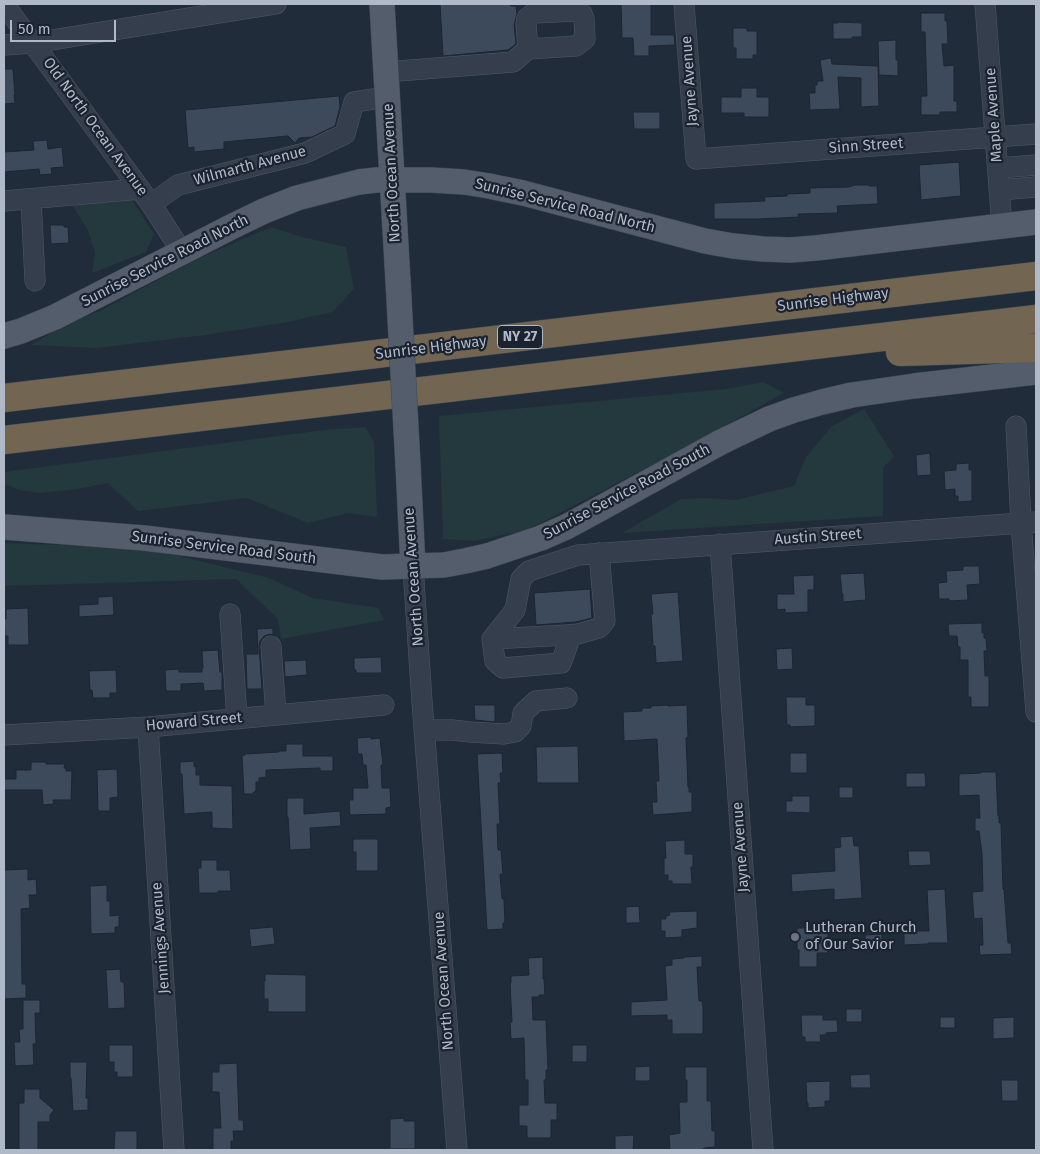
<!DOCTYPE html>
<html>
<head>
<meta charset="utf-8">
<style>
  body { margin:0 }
  #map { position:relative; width:1040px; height:1154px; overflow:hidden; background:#212c3b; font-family:"Fira Sans",sans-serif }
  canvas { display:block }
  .frame { position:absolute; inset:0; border:5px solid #b0b9c7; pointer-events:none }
  .scale { position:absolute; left:10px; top:20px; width:106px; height:22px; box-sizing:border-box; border:2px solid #b0b9c7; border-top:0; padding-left:6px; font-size:15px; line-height:18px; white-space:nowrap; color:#b0b9c7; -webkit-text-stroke:4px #1b2330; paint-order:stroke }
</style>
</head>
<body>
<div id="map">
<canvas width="1040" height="1154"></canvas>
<div class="frame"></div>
<div class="scale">50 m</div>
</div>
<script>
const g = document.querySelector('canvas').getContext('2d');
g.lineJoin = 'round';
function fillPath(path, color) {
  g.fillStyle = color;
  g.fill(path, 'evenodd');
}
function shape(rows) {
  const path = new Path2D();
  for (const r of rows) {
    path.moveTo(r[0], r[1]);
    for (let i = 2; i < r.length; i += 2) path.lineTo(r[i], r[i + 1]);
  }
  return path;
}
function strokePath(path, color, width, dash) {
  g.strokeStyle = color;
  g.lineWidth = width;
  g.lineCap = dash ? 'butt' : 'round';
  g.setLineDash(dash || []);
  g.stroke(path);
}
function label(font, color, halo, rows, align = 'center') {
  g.font = font + ' "Fira Sans",sans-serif';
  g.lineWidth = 4.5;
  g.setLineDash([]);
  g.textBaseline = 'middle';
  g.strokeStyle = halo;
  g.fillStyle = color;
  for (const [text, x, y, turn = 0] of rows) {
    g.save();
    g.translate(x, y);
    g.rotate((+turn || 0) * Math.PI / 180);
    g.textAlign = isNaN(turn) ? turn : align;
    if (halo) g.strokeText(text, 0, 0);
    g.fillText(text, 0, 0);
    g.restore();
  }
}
fillPath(shape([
  [130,197,154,234,146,252,92,273,95,253,88,230,72,205],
  [271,227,302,237,346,247,354,289,332,312,288,322,205,335,96,348,31,345,71,321,98,312,197,259],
  [763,382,784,393,677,452,527,530,474,541,443,539,439,416,726,389],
  [864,409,894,456,883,468,883,516,622,533,681,499,703,498,736,500,794,486,806,457,831,427],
  [365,427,374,442,377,517,348,513,308,523,247,498,138,511,108,483,78,489,40,493,19,490,4,484,4,472,324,430],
  [4,543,146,548,269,578,313,598,378,608,384,620,281,639,278,619,236,579,4,586]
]), '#23393d');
const building = shape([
  [440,4,510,4,511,6,516,6,517,14,514,25,516,44,508,50,443,56,440,4],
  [621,4,651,4,651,35,674,35,675,45,649,46,649,56,634,56,633,38,622,38,621,4],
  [921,13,945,13,945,21,947,21,948,44,942,44,944,66,954,65,954,101,957,101,957,112,940,112,940,115,921,115,921,96,927,96,925,32,921,32,921,13],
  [838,22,862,23,862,37,852,37,852,39,833,39,833,23,838,23,838,22],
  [733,28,747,28,747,31,757,31,757,55,753,55,753,59,736,59,736,48,733,48,733,28],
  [896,40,896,60,898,60,898,76,879,75,878,41,896,40],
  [831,58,832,64,878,66,879,106,861,107,861,78,838,77,840,109,810,110,809,93,815,93,815,85,817,85,817,81,823,81,820,60,831,58],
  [4,69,13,69,15,95,14,95,15,103,4,104,4,69],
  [741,88,757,88,757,97,769,97,769,117,744,117,744,113,721,113,721,97,741,97,741,88],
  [339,96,340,107,335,126,312,137,299,138,295,143,288,136,224,142,224,149,194,152,194,147,188,148,185,110,339,96],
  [633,112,660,112,660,129,634,129,633,112],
  [47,140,48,149,62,147,64,167,51,168,52,174,40,175,39,169,4,172,4,152,34,150,33,141,47,140],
  [959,162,961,196,921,200,919,165,959,162],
  [855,185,869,185,869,186,877,186,878,204,837,206,838,213,798,214,799,217,758,219,714,219,714,203,765,201,764,197,787,196,787,194,810,193,810,188,849,187,855,185],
  [50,225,64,225,64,227,68,227,69,243,51,244,50,225],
  [930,453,931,475,917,476,916,455,930,453],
  [969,463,969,470,972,470,972,501,958,502,958,496,955,496,955,489,945,490,944,471,956,470,956,464,969,463],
  [963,566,979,566,980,584,967,585,968,600,949,601,949,599,939,599,938,583,947,582,946,571,963,570,963,566],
  [864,573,866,600,843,602,843,594,842,594,840,574,864,573],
  [814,575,814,590,808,590,808,612,785,613,785,609,777,610,777,594,794,594,793,576,814,575],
  [590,589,592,618,576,622,536,625,534,593,590,589],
  [678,592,683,661,656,663,655,646,653,646,651,614,653,614,651,594,678,592],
  [113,596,114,615,79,617,79,605,98,604,98,597,113,596],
  [28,608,29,645,8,645,8,636,5,636,4,619,6,619,6,609,28,608],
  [982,623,982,633,984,632,984,638,986,638,987,651,984,651,985,676,989,676,989,707,971,707,971,697,968,697,968,660,960,660,960,647,958,647,957,636,949,636,948,624,982,623],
  [273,628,273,635,270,634,264,636,260,641,259,646,262,689,247,689,246,654,258,654,257,629,273,628],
  [792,648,793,669,777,670,776,649,792,648],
  [218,650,220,672,222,672,222,690,204,691,203,683,181,684,181,691,166,691,165,670,179,669,179,672,202,672,202,668,203,668,202,651,218,650],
  [381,657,382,673,356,673,356,670,354,670,354,658,381,657],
  [306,660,307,675,285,677,284,661,306,660],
  [116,670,117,693,110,693,110,698,93,698,92,690,90,690,89,671,116,670],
  [786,697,806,697,806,705,815,705,815,726,790,727,790,725,787,725,786,697],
  [474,705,495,705,495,722,475,720,474,705],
  [668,705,668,706,687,705,688,737,686,738,688,787,689,787,689,792,692,792,692,812,653,815,652,802,657,802,656,781,659,781,657,739,624,741,623,712,642,711,642,708,651,708,651,706,668,705],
  [371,737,371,739,380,738,383,765,381,765,382,788,390,788,391,807,386,808,386,814,350,815,349,800,353,800,353,788,368,788,366,765,363,765,362,754,358,754,357,738,371,737],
  [286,744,303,744,303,756,333,756,333,771,320,771,320,768,266,770,266,777,259,778,259,782,256,782,256,790,252,794,244,794,242,755,245,755,245,754,279,752,279,751,286,751,286,744],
  [578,746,579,783,537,783,536,747,578,746],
  [502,753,503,773,500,773,501,783,498,783,500,824,497,824,498,850,501,850,503,874,500,874,502,899,504,899,505,923,503,923,503,929,487,930,477,754,502,753],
  [790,753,807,753,807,773,790,773,790,753],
  [194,761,194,767,196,766,196,775,200,775,200,785,232,786,233,829,212,828,212,812,184,814,182,774,180,774,180,762,194,761],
  [31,762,46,762,46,764,65,764,64,768,66,768,66,771,72,771,71,800,53,800,54,804,43,805,42,790,4,790,4,779,16,779,16,770,31,770,31,762],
  [117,769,118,797,110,798,110,811,98,811,97,770,117,769],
  [981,772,996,772,998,816,999,816,999,823,1001,823,1003,889,1004,889,1008,943,1011,943,1012,954,980,955,979,945,983,945,982,918,974,919,972,892,983,891,982,854,979,831,975,831,975,818,980,818,979,795,959,796,959,774,981,773,981,772],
  [906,773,925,773,926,787,906,787,906,773],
  [839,787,853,787,853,798,839,798,839,787],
  [792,796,810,796,810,813,786,812,786,801,792,801,792,796],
  [287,798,304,798,304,814,340,811,341,826,310,828,311,849,290,850,288,817,287,817,287,798],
  [853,836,854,846,859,846,862,898,834,900,834,889,792,892,791,874,835,871,834,848,841,847,840,837,853,836],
  [353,839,378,839,378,871,356,871,356,852,353,852,353,839],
  [685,840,685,854,693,854,693,867,691,867,692,884,672,884,672,881,668,881,668,875,664,875,664,858,666,858,665,841,685,840],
  [908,851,930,851,931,865,909,866,908,851],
  [201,860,217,860,217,870,230,870,231,891,218,891,218,893,199,893,198,868,201,868,201,860],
  [28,869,28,880,36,879,37,895,29,895,30,908,21,909,22,984,26,984,26,998,4,999,4,870,28,869],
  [107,885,107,901,110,901,110,916,119,915,119,927,115,927,115,933,91,934,90,886,107,885],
  [945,889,948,943,928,943,928,944,904,945,904,931,929,931,927,890,945,889],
  [639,906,640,923,626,923,626,907,639,906],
  [697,911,697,928,682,930,682,937,665,938,665,931,661,931,661,919,666,919,666,916,670,915,669,912,697,911],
  [273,927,275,944,251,947,249,929,273,927],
  [797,928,816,928,816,932,828,932,828,953,817,953,817,967,799,967,799,950,797,950,797,928],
  [882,934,882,951,866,952,865,935,882,934],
  [702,956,702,967,697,967,699,1001,702,1001,703,1007,703,1034,672,1034,672,1020,667,1020,667,1015,631,1016,631,1002,667,1000,665,966,672,965,672,959,684,958,684,957,702,956],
  [543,957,543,979,544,979,545,995,539,995,539,997,532,997,533,1020,546,1020,548,1070,546,1070,546,1080,544,1080,545,1103,557,1103,557,1120,551,1120,551,1138,527,1138,527,1126,519,1126,519,1105,528,1105,528,1080,525,1080,524,1038,511,1039,510,1022,512,1022,510,983,511,983,511,976,529,975,528,958,543,957],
  [120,969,121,982,124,982,125,1008,108,1009,106,970,120,969],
  [265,974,306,975,306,1012,268,1012,268,999,264,999,264,981,265,981,265,974],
  [23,1000,40,1000,40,1013,35,1013,36,1044,33,1044,34,1065,15,1066,14,1042,20,1042,19,1029,23,1029,23,1000],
  [846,1009,862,1009,862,1022,846,1022,846,1009],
  [801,1015,823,1015,823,1020,837,1020,838,1032,826,1033,826,1035,820,1035,821,1042,805,1042,805,1037,802,1037,801,1015],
  [940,1017,955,1017,955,1028,940,1028,940,1017],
  [1014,1017,1014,1038,993,1039,993,1018,1014,1017],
  [109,1045,133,1045,133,1077,117,1077,117,1072,114,1072,114,1062,109,1062,109,1045],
  [572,1045,587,1045,587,1062,572,1062,572,1045],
  [70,1062,87,1062,86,1098,88,1098,88,1110,73,1111,71,1078,70,1078,70,1062],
  [237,1063,239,1120,243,1120,244,1131,233,1131,234,1141,231,1141,231,1150,213,1150,213,1128,221,1128,219,1092,212,1092,212,1072,219,1072,219,1064,237,1063],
  [650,1066,650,1081,635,1081,635,1067,650,1066],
  [685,1067,707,1067,707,1101,711,1101,712,1131,715,1131,715,1147,705,1148,701,1150,670,1150,669,1135,680,1133,679,1102,687,1102,687,1080,685,1080,685,1067],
  [870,1074,871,1088,851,1088,850,1075,870,1074],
  [1001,1080,1018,1080,1018,1101,1002,1101,1001,1080],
  [830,1081,830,1101,825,1101,825,1107,808,1108,808,1103,807,1103,806,1082,830,1081],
  [24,1089,40,1089,40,1098,54,1110,50,1115,50,1122,38,1122,38,1150,19,1150,19,1103,24,1103,24,1089],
  [404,1118,404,1121,415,1121,415,1149,390,1149,390,1119,404,1118],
  [115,1131,137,1131,137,1150,114,1150,115,1131],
  [634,1135,633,1150,615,1150,615,1136,634,1135]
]);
fillPath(building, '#3d4a5b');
strokePath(building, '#1d2532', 1);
const minor = shape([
  [4,4,151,204,182,252],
  [684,4,696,159,1036,134],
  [985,4,1002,226],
  [4,45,33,43,276,4],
  [385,72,513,62,528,49,576,46,585,39,584,19,582,14,575,11,534,13,527,18,526,24,528,49],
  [998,168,1036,165],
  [999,190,1036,187],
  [31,199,35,281],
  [4,201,140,189],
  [151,204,178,185,305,153,345,134,354,102,387,97],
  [1016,426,1021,523,1036,712],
  [720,544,763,1150],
  [413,567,422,702,457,1150],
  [230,614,237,719],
  [567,635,568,644,561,663,503,668,495,661,492,639,515,610,521,579,529,571,578,555,1036,522],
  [492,639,567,635,578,634,599,628,605,621,599,553],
  [271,646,276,715],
  [148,727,174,1150],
  [424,730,452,730,470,732,504,734,515,732,521,726,523,713,536,701,567,698],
  [4,735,148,727,384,705]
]);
const major = shape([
  [382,4,398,281],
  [4,336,21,331,55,317,233,226,264,211,297,198,359,182,376,180,431,180,464,182,489,186,523,193,705,241,733,246,763,249,790,250,816,248,1036,222],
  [408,465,413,567],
  [4,527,144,538,382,567,444,565,465,561,487,556,541,538,566,527,592,513,721,442,769,419,794,410,822,402,852,395,914,386,1036,372]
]);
const highway = shape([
  [900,352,1036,348],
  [4,398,1036,276],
  [4,440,1036,319]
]);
strokePath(minor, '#505966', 21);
strokePath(major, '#3e4754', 26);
strokePath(highway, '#404956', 29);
strokePath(minor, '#353e4c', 20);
strokePath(major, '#535d6c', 25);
strokePath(highway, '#726652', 28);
const majorBridge = shape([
  [398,281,408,465]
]);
strokePath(majorBridge, '#3e4754', 26, []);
strokePath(majorBridge, '#535d6c', 25);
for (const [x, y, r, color] of [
  [795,937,5,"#6b7280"]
]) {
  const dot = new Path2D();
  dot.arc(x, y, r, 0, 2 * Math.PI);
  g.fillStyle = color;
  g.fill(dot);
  strokePath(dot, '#1b2330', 2);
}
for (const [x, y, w] of [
  [520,337,45]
]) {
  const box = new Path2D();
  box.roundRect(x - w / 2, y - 11.5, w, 23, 4);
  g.fillStyle = '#1b2330';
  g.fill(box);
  strokePath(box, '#b0b9c7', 1);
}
label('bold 14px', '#b0b9c7', null, [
  ["NY 27",520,337]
]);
label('15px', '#b0b9c7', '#1b2330', [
  ["Jayne Avenue",690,81,-94],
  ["Maple Avenue",994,115,-94],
  ["Old North Ocean Avenue",95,127,54],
  ["Sinn Street",866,146,-4],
  ["Wilmarth Avenue",250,166,-15],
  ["North Ocean Avenue",392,173,-93],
  ["Sunrise Service Road North",565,206,14],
  ["Sunrise Service Road North",165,261,-27],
  ["Sunrise Highway",833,300,-7],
  ["Sunrise Highway",431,348,-7],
  ["Sunrise Service Road South",627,492,-28],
  ["Austin Street",818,537,-4],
  ["Sunrise Service Road South",224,548,7],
  ["North Ocean Avenue",414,577,-94],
  ["Howard Street",194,722,-5],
  ["Jayne Avenue",741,847,-94],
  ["Jennings Avenue",161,938,-94],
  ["North Ocean Avenue",444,981,-94]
]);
label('15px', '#b0b9c7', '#1b2330', [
  ["Lutheran Church",805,928],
  ["of Our Savior",805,945]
], 'left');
</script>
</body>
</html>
